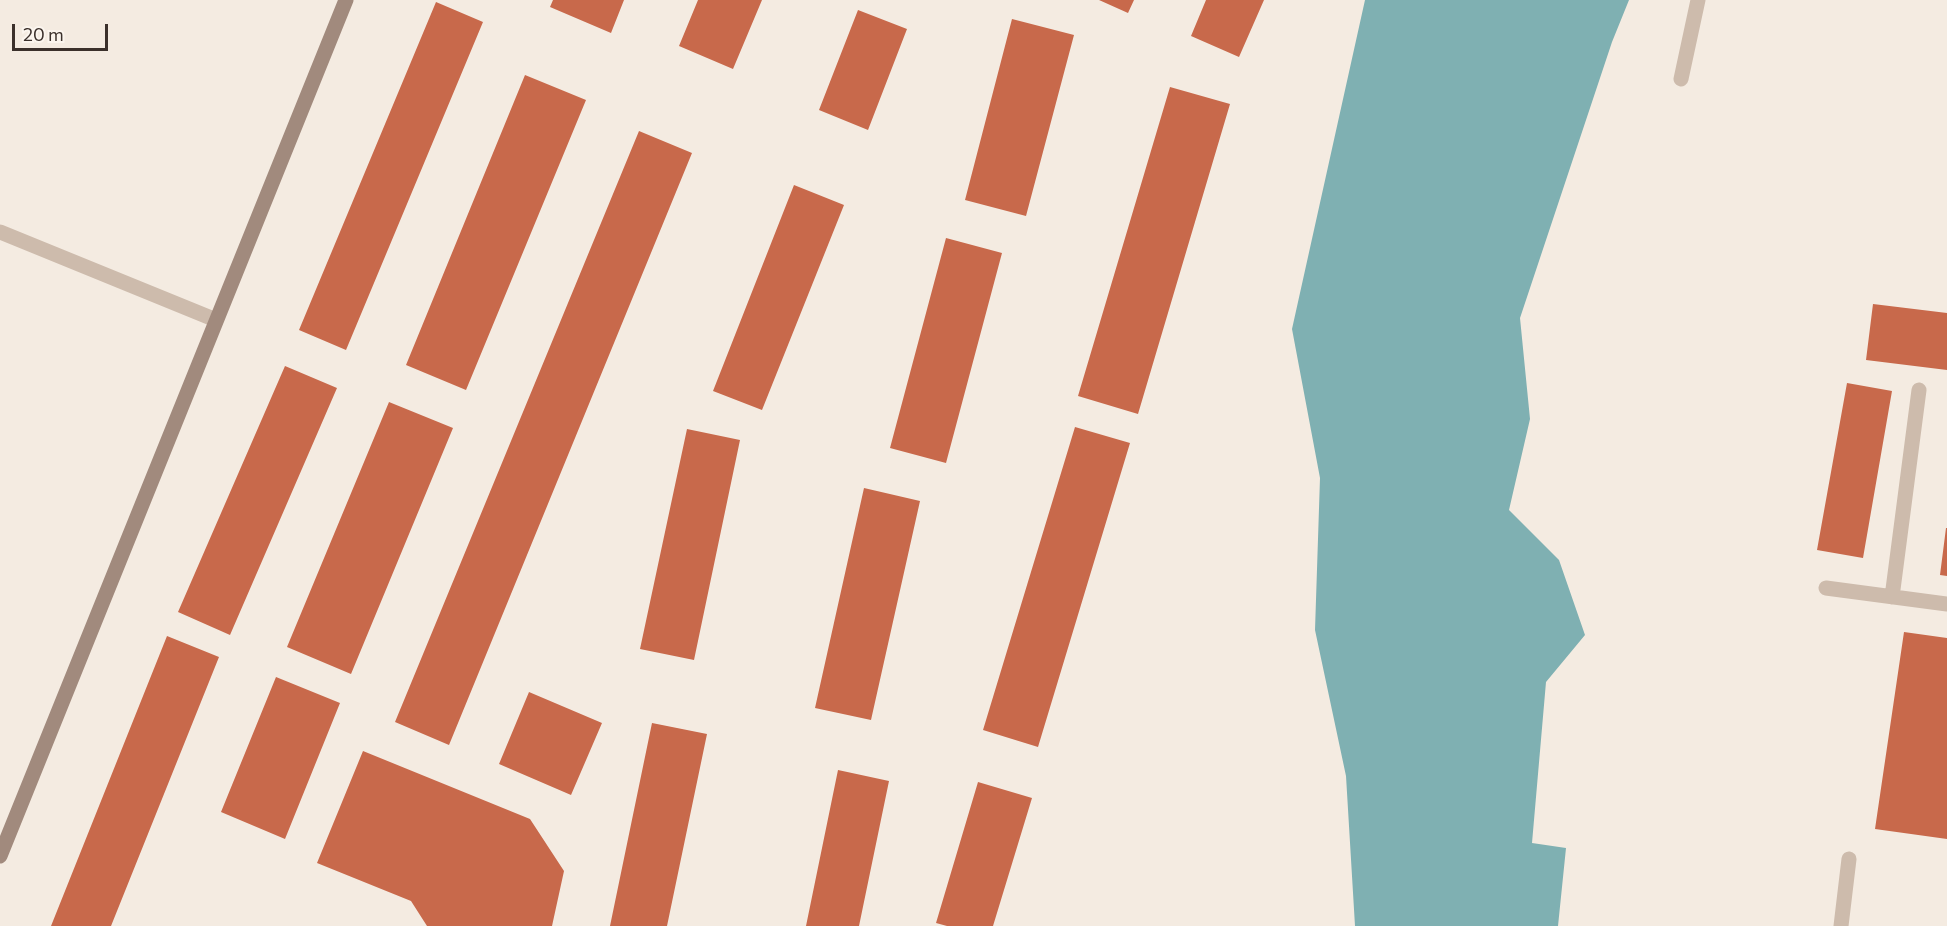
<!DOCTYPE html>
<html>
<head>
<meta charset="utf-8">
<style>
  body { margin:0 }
  #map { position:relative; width:1947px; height:926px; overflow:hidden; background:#f4ebe1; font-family:Commissioner,sans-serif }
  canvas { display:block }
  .scale { position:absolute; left:12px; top:24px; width:96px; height:27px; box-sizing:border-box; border:3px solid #3b302b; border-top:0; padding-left:8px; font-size:18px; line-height:21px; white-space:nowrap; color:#3b302b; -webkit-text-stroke:4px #fbf5ee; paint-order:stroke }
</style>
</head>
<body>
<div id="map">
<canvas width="1947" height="926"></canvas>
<div class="scale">20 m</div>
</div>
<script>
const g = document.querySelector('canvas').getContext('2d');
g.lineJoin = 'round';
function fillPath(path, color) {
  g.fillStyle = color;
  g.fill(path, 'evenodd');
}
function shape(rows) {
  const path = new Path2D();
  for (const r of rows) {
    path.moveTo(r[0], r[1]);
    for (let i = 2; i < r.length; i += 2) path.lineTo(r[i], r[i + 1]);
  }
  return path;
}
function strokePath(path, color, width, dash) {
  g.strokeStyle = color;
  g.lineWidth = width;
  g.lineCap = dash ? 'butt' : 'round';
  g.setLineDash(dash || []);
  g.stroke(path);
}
fillPath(shape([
  [1365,0,1629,0,1612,42,1520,318,1530,419,1509,510,1559,560,1585,635,1546,682,1532,843,1566,848,1558,926,1355,926,1346,776,1315,630,1320,478,1292,329]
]), '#7fb0b2');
fillPath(shape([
  [553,0,624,0,611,33,550,7],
  [698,0,762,0,733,69,679,46],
  [1099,0,1134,0,1128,13],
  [1206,0,1264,0,1239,57,1191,36],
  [436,2,483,22,346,350,299,330],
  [858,10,907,29,868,130,819,110],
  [1012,19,1074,35,1026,216,965,200],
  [525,75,586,100,466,390,406,365],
  [1170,87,1230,104,1138,414,1078,396],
  [639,131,692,153,449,745,395,722],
  [794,185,844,205,762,410,713,391],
  [946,238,1002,253,946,463,890,448],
  [1873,304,1947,313,1947,370,1866,360],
  [285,366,337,388,230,635,178,612],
  [1847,383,1892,391,1863,558,1817,550],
  [389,402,453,428,351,674,287,647],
  [1075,427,1130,443,1038,747,983,730],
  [687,429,740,440,694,660,640,649],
  [864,488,920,501,871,720,815,708],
  [1946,528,1947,528,1947,576,1940,575],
  [1904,632,1947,638,1947,839,1875,829],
  [167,636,219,657,111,926,51,926],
  [276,677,340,703,285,839,221,812],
  [529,692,602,723,571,795,499,764],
  [652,723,707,734,667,926,610,926],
  [363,751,530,819,564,871,552,926,427,926,411,901,317,863],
  [838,770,889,781,859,926,806,926],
  [978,782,1032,798,993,926,947,926,936,923]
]), '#c8694b');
strokePath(shape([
  [1681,79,1698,0],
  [1826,588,1947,604],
  [1892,597,1919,390]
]), '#cdbbac', 15);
strokePath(shape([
  [0,232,216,320],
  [1841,926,1849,859]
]), '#cdbbac', 15);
strokePath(shape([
  [0,856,346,0]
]), '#a18a7d', 15);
</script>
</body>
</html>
